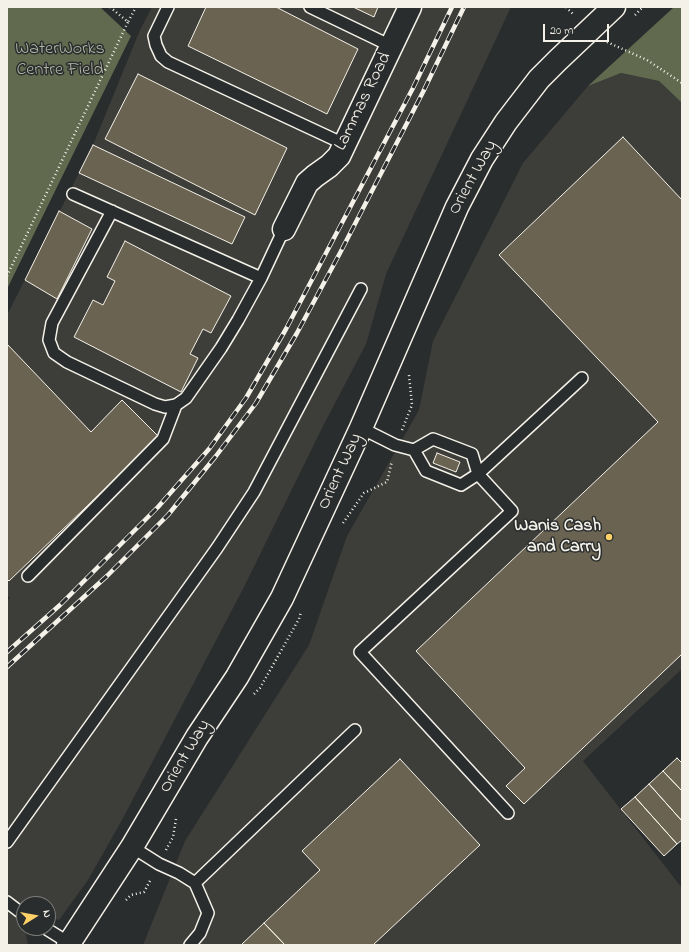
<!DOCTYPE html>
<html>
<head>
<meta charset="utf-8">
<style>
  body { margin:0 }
  #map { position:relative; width:689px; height:952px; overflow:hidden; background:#2a2d2e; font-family:"Indie Flower",sans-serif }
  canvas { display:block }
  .frame { position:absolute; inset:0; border:8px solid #f4f1e8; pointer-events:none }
  .north { position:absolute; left:16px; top:896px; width:40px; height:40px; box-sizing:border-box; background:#2a2d2e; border:1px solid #7b7b78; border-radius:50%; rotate:79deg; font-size:11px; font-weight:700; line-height:16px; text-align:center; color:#f4f1e8 }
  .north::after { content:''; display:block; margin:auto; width:14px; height:18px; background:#ffd166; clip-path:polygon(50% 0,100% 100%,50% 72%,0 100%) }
  .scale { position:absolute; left:543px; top:24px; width:66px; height:18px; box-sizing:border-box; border:2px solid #f4f1e8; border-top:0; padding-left:5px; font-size:12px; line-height:14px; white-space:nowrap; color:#f4f1e8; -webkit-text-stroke:3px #2a2d2e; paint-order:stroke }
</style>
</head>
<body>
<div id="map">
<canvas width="689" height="952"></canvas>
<div class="frame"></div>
<div class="north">N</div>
<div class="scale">20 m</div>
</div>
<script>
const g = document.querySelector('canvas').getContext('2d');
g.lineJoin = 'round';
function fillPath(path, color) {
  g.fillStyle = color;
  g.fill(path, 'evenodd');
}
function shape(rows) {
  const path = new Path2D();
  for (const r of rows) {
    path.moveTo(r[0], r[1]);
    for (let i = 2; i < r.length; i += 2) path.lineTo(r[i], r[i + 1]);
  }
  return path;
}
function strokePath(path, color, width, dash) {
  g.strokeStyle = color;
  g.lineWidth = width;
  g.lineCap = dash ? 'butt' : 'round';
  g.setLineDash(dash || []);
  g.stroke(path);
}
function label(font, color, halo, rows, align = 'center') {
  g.font = font + ' "Indie Flower",sans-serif';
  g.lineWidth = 3;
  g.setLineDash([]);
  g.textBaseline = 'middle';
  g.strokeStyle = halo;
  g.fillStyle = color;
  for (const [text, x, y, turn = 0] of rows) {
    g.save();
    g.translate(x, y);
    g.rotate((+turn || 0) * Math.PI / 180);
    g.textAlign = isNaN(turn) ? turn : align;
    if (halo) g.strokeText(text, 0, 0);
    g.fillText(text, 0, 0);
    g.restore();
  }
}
fillPath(shape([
  [152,7,511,7,386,274,366,344,322,428,244,587,122,820,88,880,59,920,48,917,48,904,24,904,24,911,17,920,26,934,28,945,7,945,7,601,10,598,7,595,7,315,79,173,93,145,140,30],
  [620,73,659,81,682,103,682,669,583,761,682,888,682,945,143,945,185,841,309,645,347,536,419,410,433,341,523,163,588,86]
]), '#3d3d39');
fillPath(shape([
  [7,7,100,7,131,36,7,289],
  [674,7,682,7,682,103,659,81,621,73,588,86]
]), '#61694f');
const building = shape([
  [206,7,276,7,358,49,327,114,188,46,206,7],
  [353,7,378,7,374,17,353,7],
  [138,74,287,148,255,215,105,139,138,74],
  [623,137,682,200,682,654,524,804,506,786,525,768,416,651,658,422,499,255,623,137],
  [93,145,245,217,232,244,79,173,93,145],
  [59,211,92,229,57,299,25,280,59,211],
  [125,241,231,296,211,333,203,329,190,354,198,358,181,392,74,337,93,300,103,305,115,281,107,277,125,241],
  [7,344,91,432,122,400,159,437,9,581,7,579,7,344],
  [437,453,460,462,456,472,433,463,437,453],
  [677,758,682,763,682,791,663,771,677,758],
  [400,759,480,845,373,945,285,945,264,923,320,870,302,851,400,759],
  [663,771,682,791,682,821,649,784,663,771],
  [649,784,682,821,682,840,677,844,635,797,649,784],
  [635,797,677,844,664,856,621,809,635,797],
  [264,923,285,945,241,945,264,923]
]);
fillPath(building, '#6a6352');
strokePath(building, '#f4f1e8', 1);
const service = shape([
  [168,7,154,36,156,45,161,56,168,62,344,144],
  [310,7,391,46],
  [73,194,261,278,238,320,221,348,186,398,176,405,165,407,155,404,67,362,54,353,49,340,52,323,112,211],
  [261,278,284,229],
  [361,428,395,445,414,450,433,439,472,454,478,474,512,511,360,652,508,813],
  [414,450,426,471,461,485,478,474,582,378],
  [28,576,163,439,176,405],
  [7,842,217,548,254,492,361,289],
  [132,847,159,864,179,873,195,883,208,913,200,933,190,945],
  [195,883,355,730],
  [7,902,24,915],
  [45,928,69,943]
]);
const minor = shape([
  [284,229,307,183,315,176,329,166,339,156,410,7]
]);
const tertiary = shape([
  [68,945,132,847,197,737,237,677,282,598,361,428,457,207,482,159,506,122,539,79,558,60,614,7]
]);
strokePath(service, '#f4f1e8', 14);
strokePath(minor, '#f4f1e8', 25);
strokePath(tertiary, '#f4f1e8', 25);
strokePath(shape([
  [110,7,128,22,136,7],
  [566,7,574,15],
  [635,15,643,7],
  [607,42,647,60,682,83],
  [7,276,128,22],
  [402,430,412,405,409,375],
  [343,523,364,493,387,482,392,461],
  [254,694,260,688,299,619,301,612],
  [166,850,173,837,176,819],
  [126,900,131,895,144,892,151,879]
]), '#f4f1e8', 2.5, [1, 3]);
strokePath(service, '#2a2d2e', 11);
strokePath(minor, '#2a2d2e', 22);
strokePath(tertiary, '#2a2d2e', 22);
const rail = shape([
  [7,652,60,605,158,507,209,449,246,398,286,329,413,88,452,7],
  [7,667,107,576,168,515,216,456,256,403,297,333,340,253,423,92,464,7]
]);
strokePath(rail, '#f4f1e8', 4.5);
strokePath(rail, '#2a2d2e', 3, [9]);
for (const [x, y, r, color] of [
  [609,537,4,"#ffd166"]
]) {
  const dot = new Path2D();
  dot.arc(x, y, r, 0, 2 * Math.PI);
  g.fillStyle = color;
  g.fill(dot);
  strokePath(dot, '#2a2d2e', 1.5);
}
label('18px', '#b2b4a3', '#2a2d2e', [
  ["WaterWorks",60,50],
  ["Centre Field",60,71]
]);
label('18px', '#f4f1e8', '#2a2d2e', [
  ["Lammas Road",364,102,-64],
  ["Orient Way",474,178,-61],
  ["Orient Way",341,472,-65],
  ["Orient Way",186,757,-59]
]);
label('bold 18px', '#f4f1e8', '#2a2d2e', [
  ["Wanis Cash",601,527],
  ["and Carry",601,548]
], 'right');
</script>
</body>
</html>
